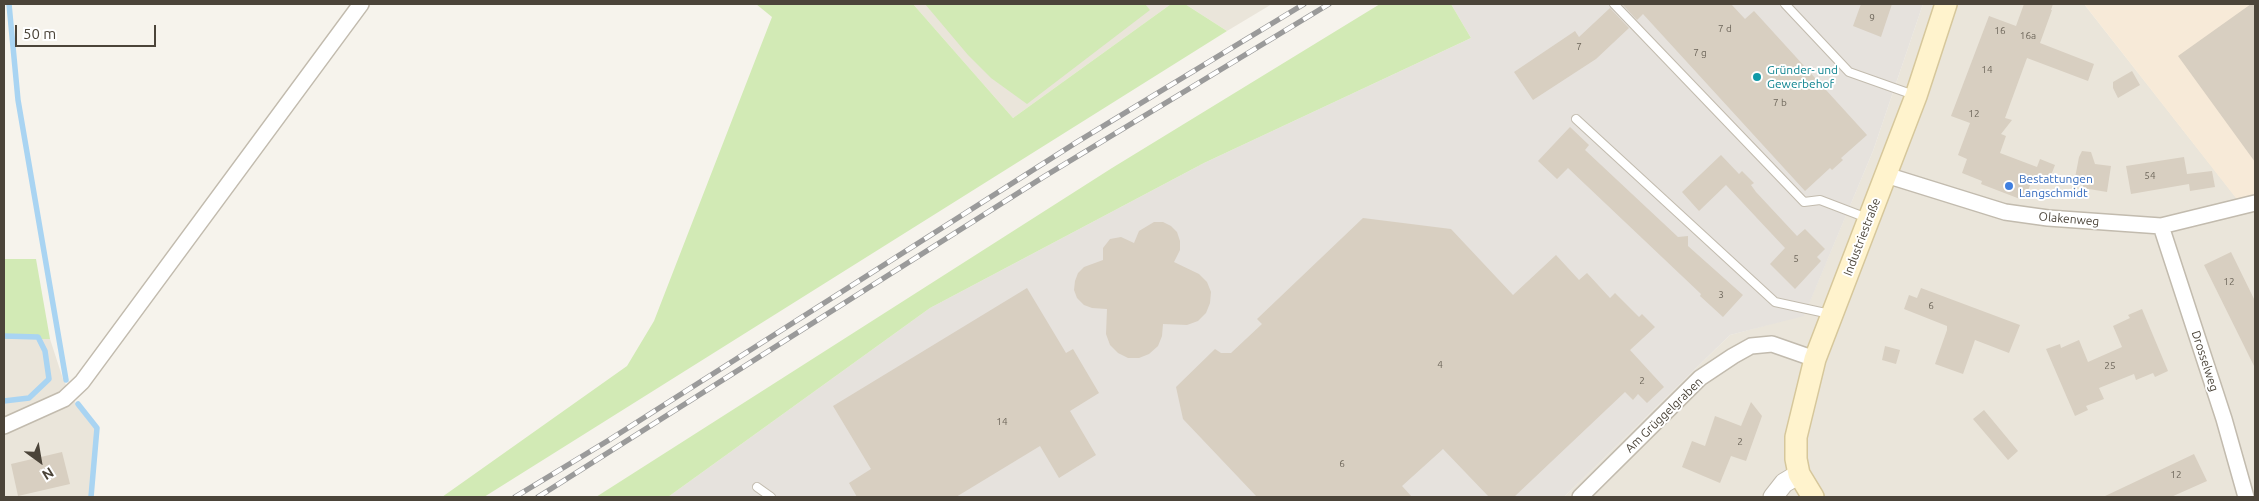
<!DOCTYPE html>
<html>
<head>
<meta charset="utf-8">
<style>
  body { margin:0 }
  #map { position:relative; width:2259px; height:501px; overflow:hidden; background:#f6f3ec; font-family:Ubuntu,sans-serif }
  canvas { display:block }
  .frame { position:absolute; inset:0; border:5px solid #4b4439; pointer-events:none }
  .north { position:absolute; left:15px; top:436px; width:50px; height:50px; -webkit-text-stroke:4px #fff; paint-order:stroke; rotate:148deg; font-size:14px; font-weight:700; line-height:20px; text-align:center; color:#4b4439 }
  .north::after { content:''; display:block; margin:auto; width:18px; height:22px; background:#4b4439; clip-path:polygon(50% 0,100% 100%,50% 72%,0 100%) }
  .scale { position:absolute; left:15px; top:25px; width:141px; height:22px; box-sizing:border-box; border:2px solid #4b4439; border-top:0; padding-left:6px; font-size:15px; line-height:18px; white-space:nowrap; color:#4b4439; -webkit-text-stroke:4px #fff; paint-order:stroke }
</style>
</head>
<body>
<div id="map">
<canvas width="2259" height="501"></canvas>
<div class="frame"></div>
<div class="north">N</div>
<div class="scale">50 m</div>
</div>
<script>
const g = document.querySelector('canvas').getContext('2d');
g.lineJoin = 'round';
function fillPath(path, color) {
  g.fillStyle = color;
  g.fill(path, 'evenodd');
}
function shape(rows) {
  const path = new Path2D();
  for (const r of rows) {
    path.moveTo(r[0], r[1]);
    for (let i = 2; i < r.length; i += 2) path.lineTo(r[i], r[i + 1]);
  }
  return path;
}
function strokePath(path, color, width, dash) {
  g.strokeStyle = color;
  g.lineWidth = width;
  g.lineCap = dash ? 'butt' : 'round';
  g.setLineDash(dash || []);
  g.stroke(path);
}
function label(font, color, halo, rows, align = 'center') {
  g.font = font + ' Ubuntu,sans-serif';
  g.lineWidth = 4;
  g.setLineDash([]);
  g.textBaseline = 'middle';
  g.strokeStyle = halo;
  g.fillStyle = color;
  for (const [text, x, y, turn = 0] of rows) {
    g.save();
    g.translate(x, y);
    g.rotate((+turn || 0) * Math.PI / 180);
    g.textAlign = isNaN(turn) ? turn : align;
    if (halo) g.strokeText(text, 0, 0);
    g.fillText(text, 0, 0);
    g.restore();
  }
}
fillPath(shape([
  [913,4,1171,4,1013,118],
  [1185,4,1272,4,1227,31],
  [1923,4,2084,4,2239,201,2255,197,2255,497,1564,497,1730,335,1804,315,1873,151],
  [4,339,50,339,63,379,76,404,95,429,90,497,4,497]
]), '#eae5da');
fillPath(shape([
  [2084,4,2255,4,2255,197,2239,202]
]), '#f7ead8');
fillPath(shape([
  [1451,4,1923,4,1873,151,1804,316,1730,335,1564,497,668,497,930,308,1204,163,1471,38]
]), '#e6e2dd');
fillPath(shape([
  [756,4,913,4,1013,118,1171,4,1185,4,1227,31,484,497,442,497,627,366,654,321,772,17],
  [925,4,1145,4,1150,10,1027,104,991,78,968,55],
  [1380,4,1451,4,1471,38,1204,163,930,308,668,497,596,497,1112,168],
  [4,259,36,259,50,339,4,339]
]), '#d2eab5');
strokePath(shape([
  [9,4,18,100,66,380],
  [4,336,38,337,45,351,49,379,29,398,4,401],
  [78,404,97,428,91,497]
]), '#a9d4f2', 5.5);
fillPath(shape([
  [1622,4,1731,4,1745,19,1754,11,1867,135,1841,158,1843,160,1832,170,1830,168,1805,191,1643,14,1637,20],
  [1861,4,1892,4,1881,37,1853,26],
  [2024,4,2053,4,2051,10,2052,10,2040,43,2094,64,2088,81,2027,58,2005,118,2012,120,2001,134,2006,136,2000,153,2037,167,2040,159,2055,165,2048,183,2033,177,2026,196,2021,194,2020,199,1981,184,1982,181,1962,173,1967,159,1958,155,1970,123,1951,116,1989,16,2016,26],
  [2251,4,2255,4,2255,162,2178,56],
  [1610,8,1629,28,1596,59,1533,100,1514,72,1575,31,1579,37],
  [2132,71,2140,85,2118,98,2113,88,2113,82],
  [1570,127,1589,145,1585,150,1678,237,1688,236,1688,246,1743,295,1723,317,1700,296,1701,294,1568,168,1557,179,1538,161],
  [2082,151,2091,152,2095,164,2111,166,2107,192,2083,188,2082,179,2075,178,2079,157],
  [1721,155,1739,174,1742,171,1754,183,1751,185,1756,192,1797,236,1805,229,1825,249,1817,257,1821,261,1795,289,1770,264,1785,248,1726,185,1699,211,1682,192],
  [2184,157,2187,174,2212,171,2215,187,2190,191,2189,184,2131,194,2126,166],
  [1363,218,1451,229,1513,295,1556,255,1579,280,1587,273,1610,298,1615,293,1639,317,1642,314,1655,327,1630,350,1664,387,1647,403,1638,394,1633,400,1625,392,1514,497,1489,497,1443,449,1402,486,1412,497,1257,497,1183,419,1176,387,1215,349,1221,353,1231,353,1262,324,1257,319],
  [1154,222,1163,222,1171,226,1177,232,1180,241,1180,250,1174,262,1199,274,1207,282,1211,292,1210,303,1206,313,1198,321,1187,325,1163,324,1162,336,1158,346,1149,354,1139,358,1128,358,1118,353,1110,345,1106,334,1107,309,1092,308,1084,305,1077,298,1074,290,1075,281,1078,273,1084,267,1103,260,1103,248,1110,239,1121,237,1134,243,1139,231],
  [2231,252,2255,301,2255,368,2204,265],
  [1027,288,1066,353,1073,349,1099,393,1070,411,1096,455,1059,478,1040,446,956,497,857,497,849,483,871,469,833,406],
  [1921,288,2020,325,2009,353,1975,340,1963,374,1935,364,1947,330,1947,326,1904,309,1909,295,1917,298],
  [2142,309,2168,371,2155,377,2153,373,2136,380,2134,374,2099,388,2104,399,2086,406,2088,410,2075,416,2046,349,2060,344,2061,348,2079,340,2088,362,2122,347,2113,326,2130,318,2128,315],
  [1885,346,1900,350,1896,364,1882,360],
  [1751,402,1762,416,1746,461,1731,456,1720,483,1682,467,1692,441,1705,446,1715,416,1741,426],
  [1984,410,2018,451,2008,460,1973,419],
  [62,452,70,484,18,496,11,464],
  [2194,454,2207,481,2171,497,2103,497]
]), '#d8cfc1');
const service = shape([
  [1614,4,1804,202,1820,200,1867,218],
  [1785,4,1849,72,1914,95],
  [1576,119,1775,302,1830,314],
  [757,487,771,497]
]);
const minor = shape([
  [1886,175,2005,212,2048,218,2161,226,2255,203],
  [2161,226,2224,419,2246,497],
  [4,426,64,399,82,382,361,4],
  [1580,497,1700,378,1733,356,1751,346,1772,344,1815,359]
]);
const tertiary = shape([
  [1773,497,1784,483,1799,474]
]);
const secondary = shape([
  [1813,497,1799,474,1796,459,1796,437,1815,359,1916,96,1946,4]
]);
strokePath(service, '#c2bbae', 10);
strokePath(minor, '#c2bbae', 18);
strokePath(tertiary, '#c2bbae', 21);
strokePath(secondary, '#d6c79b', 24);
strokePath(service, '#fff', 8);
strokePath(minor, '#fff', 15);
strokePath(tertiary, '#fff', 19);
strokePath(secondary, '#fff3cd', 21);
const rail = shape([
  [515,497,609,440,1077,142,1304,4],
  [538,497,1045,176,1329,4]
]);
strokePath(rail, '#9a9a9a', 5.5);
strokePath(rail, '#fff', 4, [11]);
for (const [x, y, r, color] of [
  [1757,77,5,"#0f9aa8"],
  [2009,186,5,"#3f7fe0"]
]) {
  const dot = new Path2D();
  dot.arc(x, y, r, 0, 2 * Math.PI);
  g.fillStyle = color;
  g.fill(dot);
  strokePath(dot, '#fff', 2);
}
label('10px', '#6e675b', null, [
  ["9",1872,18],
  ["7 d",1725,29],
  ["16",2000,31],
  ["16a",2028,36],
  ["7",1579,47],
  ["7 g",1700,53],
  ["14",1987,70],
  ["7 b",1780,103],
  ["12",1974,114],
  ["54",2150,176],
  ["5",1796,259],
  ["12",2229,282],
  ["3",1721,295],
  ["6",1931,306],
  ["4",1440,365],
  ["25",2110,366],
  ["2",1642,381],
  ["14",1002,422],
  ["2",1740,442],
  ["6",1342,464],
  ["12",2176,475]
]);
label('12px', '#0d838f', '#fff', [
  ["Gründer- und",1767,70],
  ["Gewerbehof",1767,84]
], 'left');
label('12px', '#366cbe', '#fff', [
  ["Bestattungen",2019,179],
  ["Langschmidt",2019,193]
], 'left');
label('12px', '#4b4439', '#fff', [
  ["Olakenweg",2069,219,5],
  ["Industriestraße",1862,237,-69],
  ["Drosselweg",2205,361,72],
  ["Am Grüggelgraben",1664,415,-44]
]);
</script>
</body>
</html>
